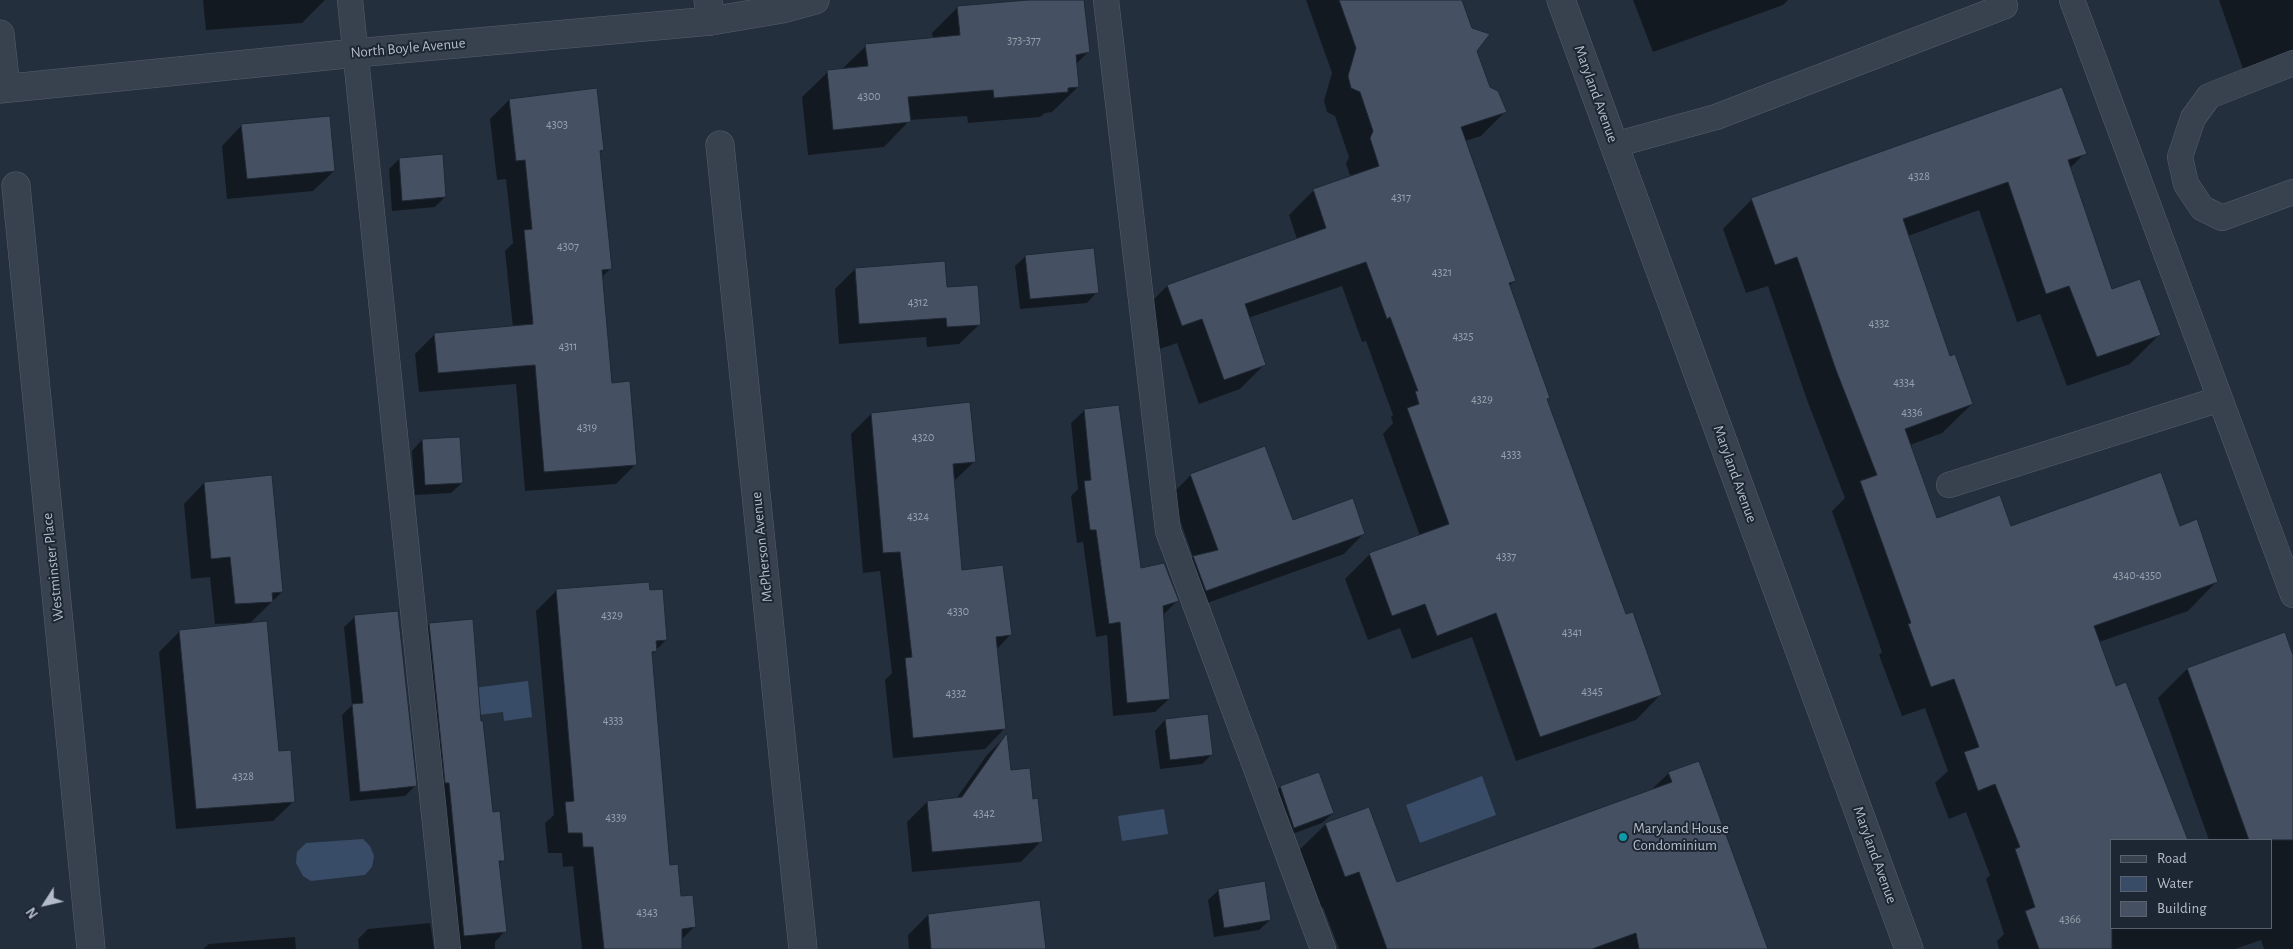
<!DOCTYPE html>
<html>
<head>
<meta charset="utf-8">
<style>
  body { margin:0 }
  #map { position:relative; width:2293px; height:949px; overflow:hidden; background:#242f3e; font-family:"Alegreya Sans",sans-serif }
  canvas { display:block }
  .legend { position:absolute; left:2110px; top:839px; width:162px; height:90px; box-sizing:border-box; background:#1d2633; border:1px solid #59626f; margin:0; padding:6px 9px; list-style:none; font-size:15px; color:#b4bcc9 }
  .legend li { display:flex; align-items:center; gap:10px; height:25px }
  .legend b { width:25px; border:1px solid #59626f }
  .north { position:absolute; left:20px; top:879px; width:50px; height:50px; -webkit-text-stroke:4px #1d2633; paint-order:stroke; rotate:235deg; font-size:14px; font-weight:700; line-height:20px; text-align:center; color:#b4bcc9 }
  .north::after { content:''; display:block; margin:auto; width:18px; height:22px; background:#b4bcc9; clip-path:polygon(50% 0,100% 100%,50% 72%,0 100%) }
</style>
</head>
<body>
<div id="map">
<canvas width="2293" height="949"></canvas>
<ul class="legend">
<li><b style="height:6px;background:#38414e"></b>Road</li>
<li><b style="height:14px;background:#394c67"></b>Water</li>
<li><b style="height:14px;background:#455162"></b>Building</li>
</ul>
<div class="north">N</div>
</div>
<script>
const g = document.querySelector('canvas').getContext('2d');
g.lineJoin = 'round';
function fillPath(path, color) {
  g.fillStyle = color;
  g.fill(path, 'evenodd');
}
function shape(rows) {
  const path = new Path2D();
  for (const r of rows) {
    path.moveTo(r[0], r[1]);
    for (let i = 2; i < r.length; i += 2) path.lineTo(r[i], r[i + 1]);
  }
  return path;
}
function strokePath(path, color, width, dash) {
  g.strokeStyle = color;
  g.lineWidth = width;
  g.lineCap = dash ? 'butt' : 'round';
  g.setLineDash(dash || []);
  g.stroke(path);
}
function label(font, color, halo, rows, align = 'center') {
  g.font = font + ' "Alegreya Sans",sans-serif';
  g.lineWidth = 4;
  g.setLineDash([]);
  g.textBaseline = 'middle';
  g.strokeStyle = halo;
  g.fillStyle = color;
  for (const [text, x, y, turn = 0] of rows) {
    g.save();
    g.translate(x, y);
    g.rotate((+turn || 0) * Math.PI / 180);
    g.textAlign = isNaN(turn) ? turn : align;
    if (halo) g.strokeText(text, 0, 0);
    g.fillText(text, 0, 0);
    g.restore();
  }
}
fillPath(shape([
  [528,681,532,717,504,721,503,712,454,718,450,691],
  [1482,776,1496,815,1420,843,1406,805],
  [1164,809,1168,834,1122,841,1118,816],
  [363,839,370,846,374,856,372,867,365,875,311,881,303,876,296,863,297,852,306,843]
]), '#394c67');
fillPath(shape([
  [203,0,325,0,302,23,206,30],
  [1042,0,1083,0,1088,52,1076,64,1078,87,1052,112,1045,113,1040,117,968,123,967,116,910,120,884,147,808,155,802,97,828,72,841,70,866,46,933,39,932,33,958,7],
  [1306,0,1461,0,1489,88,1505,112,1481,136,1465,141,1515,280,1509,286,1546,400,1626,616,1660,695,1636,720,1516,761,1472,637,1412,659,1400,628,1368,640,1345,579,1370,554,1420,536,1383,434,1393,423,1391,417,1393,415,1366,341,1362,342,1342,286,1248,318,1265,364,1240,389,1199,404,1177,343,1157,350,1143,310,1167,286,1297,239,1289,215,1314,190,1351,178,1346,164,1349,157,1335,116,1327,112,1324,101,1332,73],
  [1633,0,1788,0,1783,5,1653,52],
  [2219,0,2293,0,2293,67,2275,58,2243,69],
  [509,100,603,150,599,154,611,268,601,278,611,384,636,464,616,484,525,491,516,384,419,392,415,354,435,334,513,328,505,251,513,243,506,179,497,180,490,119],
  [242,125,334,171,313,191,227,199,222,146],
  [2085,153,2070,168,2111,291,2159,335,2130,364,2067,386,2040,314,2017,322,1979,210,1908,236,1949,358,1972,404,1942,433,1910,445,1937,519,2010,528,2179,527,2217,581,2188,611,2099,642,2115,688,2126,684,2187,840,2112,840,2112,928,2272,928,2272,840,2209,840,2158,698,2187,669,2284,633,2293,658,2293,949,2264,949,2261,940,2235,949,1999,949,1997,941,2004,934,1986,879,1990,875,1966,812,1949,819,1935,783,1948,771,1925,708,1902,716,1879,655,1882,652,1832,511,1845,498,1807,400,1768,286,1746,293,1723,229,1752,199],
  [399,159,445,197,435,207,392,211,389,169],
  [1026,256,1097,292,1087,303,1020,309,1015,266],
  [855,269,946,288,980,324,959,344,927,347,926,337,839,344,835,289],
  [1085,410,1140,570,1177,601,1164,614,1169,699,1155,712,1113,716,1107,635,1096,637,1083,542,1077,543,1071,496,1078,489,1071,423],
  [871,414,975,461,953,482,961,571,1011,634,997,649,1005,728,985,749,893,758,885,680,892,673,880,571,863,573,851,434],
  [422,440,462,483,451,493,415,495,412,451],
  [1191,475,1292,521,1364,533,1344,554,1185,611,1173,577,1193,557,1171,495],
  [204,483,282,592,249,624,278,752,294,801,273,821,176,829,159,652,180,631,243,625,243,623,215,624,210,577,191,579,184,504],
  [556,591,649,592,666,640,651,655,669,866,694,927,680,941,681,949,582,949,573,866,563,867,562,853,548,853,545,823,554,815,536,611],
  [355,617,415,786,405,796,350,801,342,715,352,705,344,627],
  [429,624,480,723,492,813,503,860,498,865,505,931,495,942,495,949,452,949,419,634],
  [1165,720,1212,754,1202,764,1160,769,1155,731],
  [1006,736,1010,771,1032,800,1041,841,1021,862,912,872,907,822,927,802,956,799,987,755],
  [1669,773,1768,949,1339,949,1323,907,1310,912,1290,859,1326,824,1396,884,1651,790],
  [1319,774,1333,813,1322,823,1284,837,1270,798,1280,787],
  [1219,890,1270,920,1259,930,1214,937,1208,900],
  [928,915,1045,949,909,949,908,935],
  [430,923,434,949,359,949,358,939,368,929],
  [295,937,296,949,203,949,209,944]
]), '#0007');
const building = shape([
  [1028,0,1084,0,1090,52,1076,55,1079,87,1068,88,1068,92,994,98,993,90,908,97,911,122,833,130,827,70,868,66,865,44,960,35,957,6,1028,0],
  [1339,0,1462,0,1472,28,1490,34,1477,51,1490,87,1498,91,1507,112,1461,127,1516,281,1509,283,1550,398,1547,399,1626,614,1633,612,1662,695,1540,737,1496,613,1437,636,1425,604,1392,616,1369,553,1449,524,1407,408,1419,404,1415,391,1418,391,1390,317,1387,319,1366,262,1245,304,1266,365,1224,380,1202,319,1182,326,1167,285,1326,228,1313,189,1379,166,1370,138,1373,131,1360,92,1351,88,1348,76,1356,48,1339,0],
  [2062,87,2087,154,2068,160,2112,289,2140,279,2161,335,2097,357,2069,286,2046,294,2008,182,1903,219,1950,356,1955,354,1973,404,1905,429,1937,518,2000,495,2011,526,2161,472,2180,526,2197,519,2218,582,2094,626,2116,686,2126,682,2188,840,2112,840,2112,949,2039,949,2025,911,2035,907,2015,849,2020,847,1995,784,1978,791,1964,752,1979,747,1954,679,1931,687,1908,624,1911,623,1860,481,1877,475,1836,370,1797,257,1775,265,1751,198,2062,87],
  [597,88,604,150,600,151,612,269,602,270,612,383,630,381,637,465,544,472,535,365,438,373,434,333,533,324,524,230,532,229,525,160,516,161,509,99,597,88],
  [330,116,335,171,247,179,241,124,330,116],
  [443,154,446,197,402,201,399,158,443,154],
  [1094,248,1099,293,1030,299,1025,255,1094,248],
  [945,261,947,287,978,285,981,325,947,327,946,318,859,324,855,268,945,261],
  [970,402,976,462,953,464,962,570,1003,565,1012,635,996,637,1006,729,913,738,905,658,912,657,900,552,883,553,871,413,970,402],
  [1119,405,1141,568,1164,563,1179,601,1163,606,1170,699,1127,703,1120,622,1109,624,1096,530,1090,530,1084,481,1091,480,1084,409,1119,405],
  [460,437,463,483,425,485,422,439,460,437],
  [1265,446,1293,520,1353,498,1365,534,1206,591,1193,556,1218,550,1190,474,1265,446],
  [272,475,283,592,272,593,273,602,235,604,230,557,211,559,204,482,272,475],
  [649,582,650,590,663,589,667,640,656,641,657,651,652,652,670,865,678,864,681,896,693,895,696,927,682,929,682,949,604,949,593,847,583,847,582,833,568,833,565,802,574,801,556,589,649,582],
  [398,611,417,786,360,792,352,704,363,703,354,615,398,611],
  [473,619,481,721,483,721,493,812,500,811,505,861,499,861,507,932,464,936,449,783,445,783,429,623,473,619],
  [267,621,279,751,291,750,295,802,196,809,179,630,267,621],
  [2285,632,2293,655,2293,840,2249,840,2187,668,2285,632],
  [1208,714,1213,755,1170,760,1165,719,1208,714],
  [1007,733,1011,770,1030,768,1033,799,1038,798,1043,842,932,852,927,801,962,797,1007,733],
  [1699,761,1768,949,1639,949,1636,933,1592,949,1387,949,1359,872,1345,877,1325,823,1369,807,1397,882,1672,782,1668,772,1699,761],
  [1319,772,1334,813,1294,828,1280,786,1319,772],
  [1265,881,1271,920,1224,928,1218,889,1265,881],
  [1040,900,1046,949,931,949,928,914,1040,900]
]);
fillPath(building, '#455162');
strokePath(building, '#1f2835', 1);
const service = shape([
  [350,0,448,949],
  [1106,0,1168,531,1323,949],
  [2072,0,2293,595],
  [2293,63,2209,96,2193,118,2180,157,2186,184,2202,208,2222,218,2293,192],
  [1614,145,1716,117,2005,6],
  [1949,485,2220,399]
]);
const minor = shape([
  [708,0,711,21],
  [1561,0,1909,949],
  [0,34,6,88],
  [720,145,803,949],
  [16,186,91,949]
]);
const tertiary = shape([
  [0,89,356,53,711,21,782,9,815,0]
]);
strokePath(service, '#565f6c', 26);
strokePath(minor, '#565f6c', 29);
strokePath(tertiary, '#565f6c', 29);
strokePath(service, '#38414e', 25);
strokePath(minor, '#38414e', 28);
strokePath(tertiary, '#38414e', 28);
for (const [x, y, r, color] of [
  [1623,837,5,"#0f9aa8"]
]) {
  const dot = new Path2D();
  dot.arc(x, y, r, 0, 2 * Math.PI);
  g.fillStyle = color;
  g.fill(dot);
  strokePath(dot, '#1d2633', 2);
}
label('12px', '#98a1af', null, [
  ["373-377",1024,40],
  ["4300",869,96],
  ["4303",557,124],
  ["4328",1919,176],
  ["4317",1401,197],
  ["4307",568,246],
  ["4321",1442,272],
  ["4312",918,302],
  ["4332",1879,323],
  ["4325",1463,336],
  ["4311",568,346],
  ["4334",1904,382],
  ["4329",1482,399],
  ["4336",1912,412],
  ["4319",587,427],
  ["4320",923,437],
  ["4333",1511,454],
  ["4324",918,516],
  ["4337",1506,556],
  ["4340-4350",2137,575],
  ["4330",958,611],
  ["4329",612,615],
  ["4341",1572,632],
  ["4345",1592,691],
  ["4332",956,693],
  ["4333",613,720],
  ["4328",243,776],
  ["4342",984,813],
  ["4339",616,817],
  ["4343",647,912],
  ["4366",2070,919]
]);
label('15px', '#b4bcc9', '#1d2633', [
  ["North Boyle Avenue",408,48,-5],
  ["Maryland Avenue",1596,94,70],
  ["Maryland Avenue",1735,474,70],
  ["McPherson Avenue",762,547,-96],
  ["Westminster Place",53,567,-96],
  ["Maryland Avenue",1875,855,70]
]);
label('15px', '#b4bcc9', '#1d2633', [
  ["Maryland House",1633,828],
  ["Condominium",1633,845]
], 'left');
</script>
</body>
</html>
